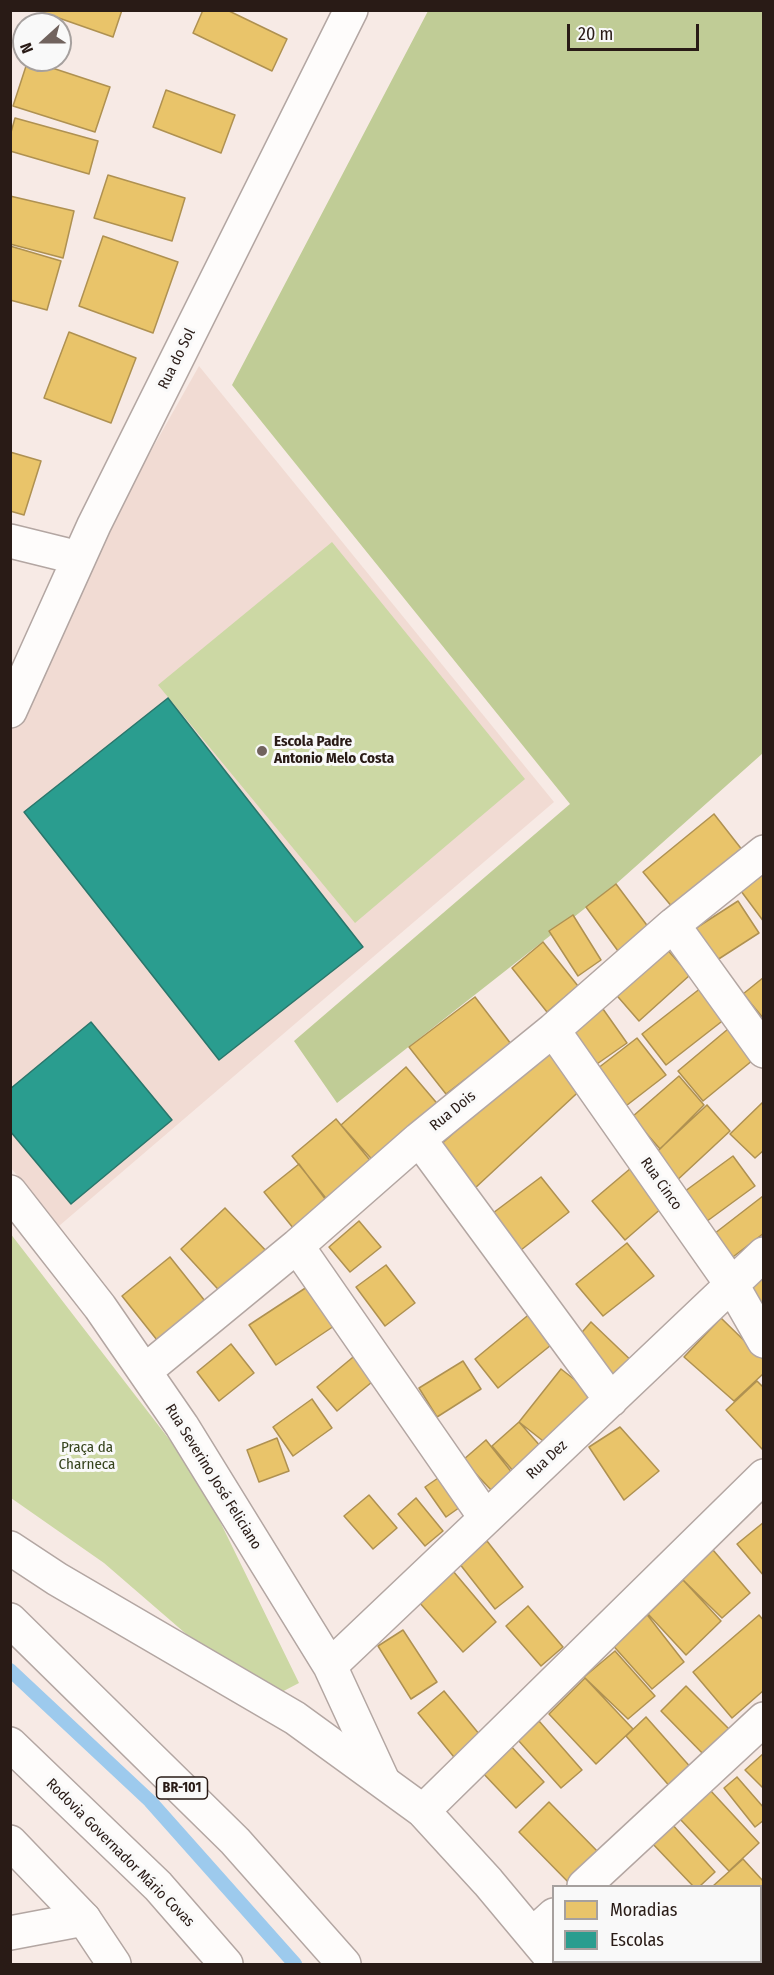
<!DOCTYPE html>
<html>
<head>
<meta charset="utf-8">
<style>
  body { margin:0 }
  #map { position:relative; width:774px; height:1975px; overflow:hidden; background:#f7eae5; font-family:"Fira Sans Condensed",sans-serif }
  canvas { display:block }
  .frame { position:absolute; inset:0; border:12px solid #291b16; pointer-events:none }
  .legend { position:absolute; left:552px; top:1885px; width:210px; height:78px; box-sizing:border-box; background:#f9f9f9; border:2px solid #a6a09e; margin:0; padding:8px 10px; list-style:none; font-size:18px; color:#291b16 }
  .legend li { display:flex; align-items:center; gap:12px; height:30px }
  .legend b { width:30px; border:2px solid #a6a09e }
  .north { position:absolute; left:12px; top:12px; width:60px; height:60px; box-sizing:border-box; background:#f9f9f9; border:2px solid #a6a09e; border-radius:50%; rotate:249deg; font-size:16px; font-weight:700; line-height:24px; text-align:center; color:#291b16 }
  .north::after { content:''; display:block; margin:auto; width:21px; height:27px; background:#71635e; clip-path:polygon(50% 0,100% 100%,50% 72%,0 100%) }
  .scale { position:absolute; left:567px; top:24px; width:132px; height:27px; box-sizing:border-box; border:3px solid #291b16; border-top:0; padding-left:8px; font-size:18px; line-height:21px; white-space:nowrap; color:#291b16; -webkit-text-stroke:4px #f9f9f9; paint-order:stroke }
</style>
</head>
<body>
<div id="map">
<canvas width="774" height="1975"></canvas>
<div class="frame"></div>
<ul class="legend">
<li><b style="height:16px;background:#e9c46a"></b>Moradias</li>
<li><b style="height:16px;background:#2a9d8f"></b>Escolas</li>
</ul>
<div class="north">N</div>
<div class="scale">20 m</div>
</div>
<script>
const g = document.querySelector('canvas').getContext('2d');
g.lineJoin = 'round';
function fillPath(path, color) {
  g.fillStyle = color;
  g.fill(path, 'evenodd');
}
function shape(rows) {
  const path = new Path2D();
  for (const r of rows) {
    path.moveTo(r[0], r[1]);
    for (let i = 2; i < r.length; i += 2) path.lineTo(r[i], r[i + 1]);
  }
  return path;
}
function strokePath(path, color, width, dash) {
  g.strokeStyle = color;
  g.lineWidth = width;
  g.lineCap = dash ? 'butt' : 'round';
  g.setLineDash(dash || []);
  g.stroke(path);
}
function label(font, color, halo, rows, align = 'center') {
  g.font = font + ' "Fira Sans Condensed",sans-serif';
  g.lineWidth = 6;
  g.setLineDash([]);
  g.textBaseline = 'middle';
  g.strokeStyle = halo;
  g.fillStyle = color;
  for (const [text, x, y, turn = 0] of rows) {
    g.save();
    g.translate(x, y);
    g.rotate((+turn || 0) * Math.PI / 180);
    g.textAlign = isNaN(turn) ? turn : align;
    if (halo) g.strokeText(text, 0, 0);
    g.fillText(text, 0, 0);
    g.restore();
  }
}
fillPath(shape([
  [199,366,554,802,59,1226,11,1168,11,699]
]), '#f1dbd3');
fillPath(shape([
  [332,542,525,779,355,923,158,685],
  [10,1233,179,1452,208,1497,299,1683,272,1697,251,1690,104,1563,11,1498]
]), '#ccd8a4');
fillPath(shape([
  [428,11,763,11,763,753,616,884,337,1103,294,1041,570,804,232,385]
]), '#c0cc96');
const homes = shape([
  [36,10,122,10,113,37,36,10],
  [203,10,227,10,287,39,272,71,193,33,203,10],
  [28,60,110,87,95,132,13,106,28,60],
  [166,90,235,115,221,153,153,127,166,90],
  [15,118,98,141,89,174,10,151,10,136,15,118],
  [108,175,185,198,172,241,94,218,108,175],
  [10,196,74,211,63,258,10,244,10,196],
  [103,236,178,262,153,333,79,306,103,236],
  [10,246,61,261,47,310,10,300,10,246],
  [69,332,136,358,111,423,44,398,69,332],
  [10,452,41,461,24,515,10,511,10,452],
  [714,814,743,851,673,908,643,872,714,814],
  [764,874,764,922,741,891,764,874],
  [616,884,649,928,618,951,586,907,616,884],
  [738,901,759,933,714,962,693,930,738,901],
  [573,915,601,960,578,976,549,931,573,915],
  [543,942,578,986,547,1012,512,968,543,942],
  [663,945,690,975,639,1021,612,990,663,945],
  [764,977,764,1019,743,994,764,977],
  [706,984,730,1015,666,1065,642,1034,706,984],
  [475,997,511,1044,446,1094,409,1047,475,997],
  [603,1009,627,1043,594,1066,570,1031,603,1009],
  [728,1029,753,1060,703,1101,678,1071,728,1029],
  [637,1038,666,1075,622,1109,593,1072,637,1038],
  [552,1043,588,1083,474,1189,437,1148,552,1043],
  [406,1067,441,1108,377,1165,341,1125,406,1067],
  [679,1076,704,1105,660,1149,632,1117,679,1076],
  [764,1101,764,1150,755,1158,730,1134,764,1101],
  [707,1105,730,1131,673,1184,650,1158,707,1105],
  [336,1119,378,1170,333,1207,292,1156,336,1119],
  [733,1156,755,1186,699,1227,677,1197,733,1156],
  [299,1164,332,1208,298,1234,264,1192,299,1164],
  [631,1168,663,1207,625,1240,592,1201,631,1168],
  [541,1177,569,1212,521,1250,493,1213,541,1177],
  [763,1196,764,1233,729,1260,710,1237,763,1196],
  [225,1208,272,1257,227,1299,181,1249,225,1208],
  [359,1221,381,1247,350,1272,329,1247,359,1221],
  [627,1243,654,1276,603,1316,576,1284,627,1243],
  [170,1257,205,1301,157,1340,122,1296,170,1257],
  [386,1265,415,1303,385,1326,356,1287,386,1265],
  [764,1276,764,1314,745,1290,764,1276],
  [310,1285,337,1324,276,1365,249,1325,310,1285],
  [532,1312,556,1341,498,1388,475,1359,532,1312],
  [721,1318,764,1360,764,1373,734,1401,684,1357,721,1318],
  [591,1322,638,1367,622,1383,576,1339,591,1322],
  [231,1344,254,1373,219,1401,197,1372,231,1344],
  [358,1353,378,1377,337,1411,317,1387,358,1353],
  [463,1361,481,1389,437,1417,419,1388,463,1361],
  [561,1369,593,1394,552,1448,519,1422,561,1369],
  [757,1381,764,1388,763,1450,726,1410,757,1381],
  [312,1399,332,1428,293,1456,273,1427,312,1399],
  [519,1422,542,1448,514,1472,492,1446,519,1422],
  [620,1427,659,1471,624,1500,589,1447,620,1427],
  [277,1438,289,1471,259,1482,247,1450,277,1438],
  [486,1440,513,1474,493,1492,463,1460,486,1440],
  [441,1476,463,1505,446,1517,425,1487,441,1476],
  [369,1495,397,1528,373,1549,344,1516,369,1495],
  [416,1498,443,1531,425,1546,398,1514,416,1498],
  [764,1522,764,1576,737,1544,764,1522],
  [487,1541,523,1587,495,1609,459,1563,487,1541],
  [713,1550,750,1593,722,1618,681,1578,713,1550],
  [453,1571,496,1622,463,1652,419,1602,453,1571],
  [683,1580,721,1621,686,1655,648,1614,683,1580],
  [528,1606,563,1647,541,1666,506,1626,528,1606],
  [645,1612,684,1662,652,1689,609,1641,645,1612],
  [759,1615,764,1621,764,1690,732,1718,693,1672,759,1615],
  [403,1630,437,1682,411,1699,378,1646,403,1630],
  [615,1651,655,1696,628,1719,584,1677,615,1651],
  [585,1678,633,1729,596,1764,549,1714,585,1678],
  [686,1686,736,1736,710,1761,661,1711,686,1686],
  [444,1691,484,1740,458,1762,418,1713,444,1691],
  [646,1717,693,1770,672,1789,626,1736,646,1717],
  [539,1721,582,1770,561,1788,518,1740,539,1721],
  [509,1744,544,1782,516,1808,481,1771,509,1744],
  [764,1753,764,1789,745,1770,764,1753],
  [737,1777,764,1808,764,1820,755,1827,724,1788,737,1777],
  [710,1790,759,1843,729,1871,680,1819,710,1790],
  [549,1802,602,1856,572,1886,519,1832,549,1802],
  [671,1823,715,1872,700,1886,693,1886,651,1842,671,1823],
  [743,1859,764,1882,764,1915,760,1917,760,1886,713,1886,743,1859],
  [638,1962,681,1962,683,1964,635,1964,638,1962]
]);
fillPath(homes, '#e9c46a');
strokePath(homes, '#af9151', 1.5);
const schools = shape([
  [168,698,363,947,219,1060,24,812,168,698],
  [91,1022,172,1120,71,1204,10,1131,10,1089,91,1022]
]);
fillPath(schools, '#2a9d8f');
strokePath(schools, '#2a766b', 1.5);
strokePath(shape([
  [10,1670,150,1801,295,1964]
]), '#9dcaed', 14);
const minor = shape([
  [10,541,79,558],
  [10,711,94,525,351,10],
  [673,925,764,1051],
  [553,1030,732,1285,764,1341],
  [419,1139,611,1400],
  [10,1192,100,1307,182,1426,330,1666,383,1781],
  [297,1246,485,1517],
  [145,1371,297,1246,419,1139,553,1030,673,925,764,852],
  [330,1666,764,1254],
  [423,1811,764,1476],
  [584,1886,764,1719],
  [10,1933,84,1919],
  [533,1934,554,1915],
  [742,1964,745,1962]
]);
const major = shape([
  [10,1548,57,1579,295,1718,423,1811,488,1882,554,1961]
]);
const highway = shape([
  [10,1620,235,1841,344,1964],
  [10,1744,158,1886,226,1964],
  [10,1842,84,1919,114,1964]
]);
strokePath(minor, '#b3a6a2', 36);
strokePath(major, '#b3a6a2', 36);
strokePath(highway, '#b3a6a2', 36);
strokePath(minor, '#fefcfb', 33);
strokePath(major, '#fefcfb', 33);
strokePath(highway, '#fefcfb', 33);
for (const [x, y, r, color] of [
  [262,751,6,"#71635e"]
]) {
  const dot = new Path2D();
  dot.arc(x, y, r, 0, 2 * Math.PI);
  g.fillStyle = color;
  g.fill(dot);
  strokePath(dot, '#f9f9f9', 2);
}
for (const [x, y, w] of [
  [182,1788,51]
]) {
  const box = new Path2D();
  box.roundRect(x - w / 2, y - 11, w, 22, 4.5);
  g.fillStyle = '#f9f9f9';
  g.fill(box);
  strokePath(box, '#291b16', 1.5);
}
label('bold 14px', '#291b16', null, [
  ["BR-101",182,1788]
]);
label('15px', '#291b16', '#f9f9f9', [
  ["Rua do Sol",177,359,-64],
  ["Rua Dois",453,1111,-39],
  ["Rua Cinco",661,1184,55],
  ["Rua Dez",547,1460,-43],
  ["Rua Severino José Feliciano",213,1477,58],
  ["Rodovia Governador Mário Covas",120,1853,45]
]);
label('bold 15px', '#291b16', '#f9f9f9', [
  ["Escola Padre",274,742],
  ["Antonio Melo Costa",274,759]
], 'left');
label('15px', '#35431c', '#f9f9f9', [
  ["Praça da",87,1448],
  ["Charneca",87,1465]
]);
</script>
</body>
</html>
